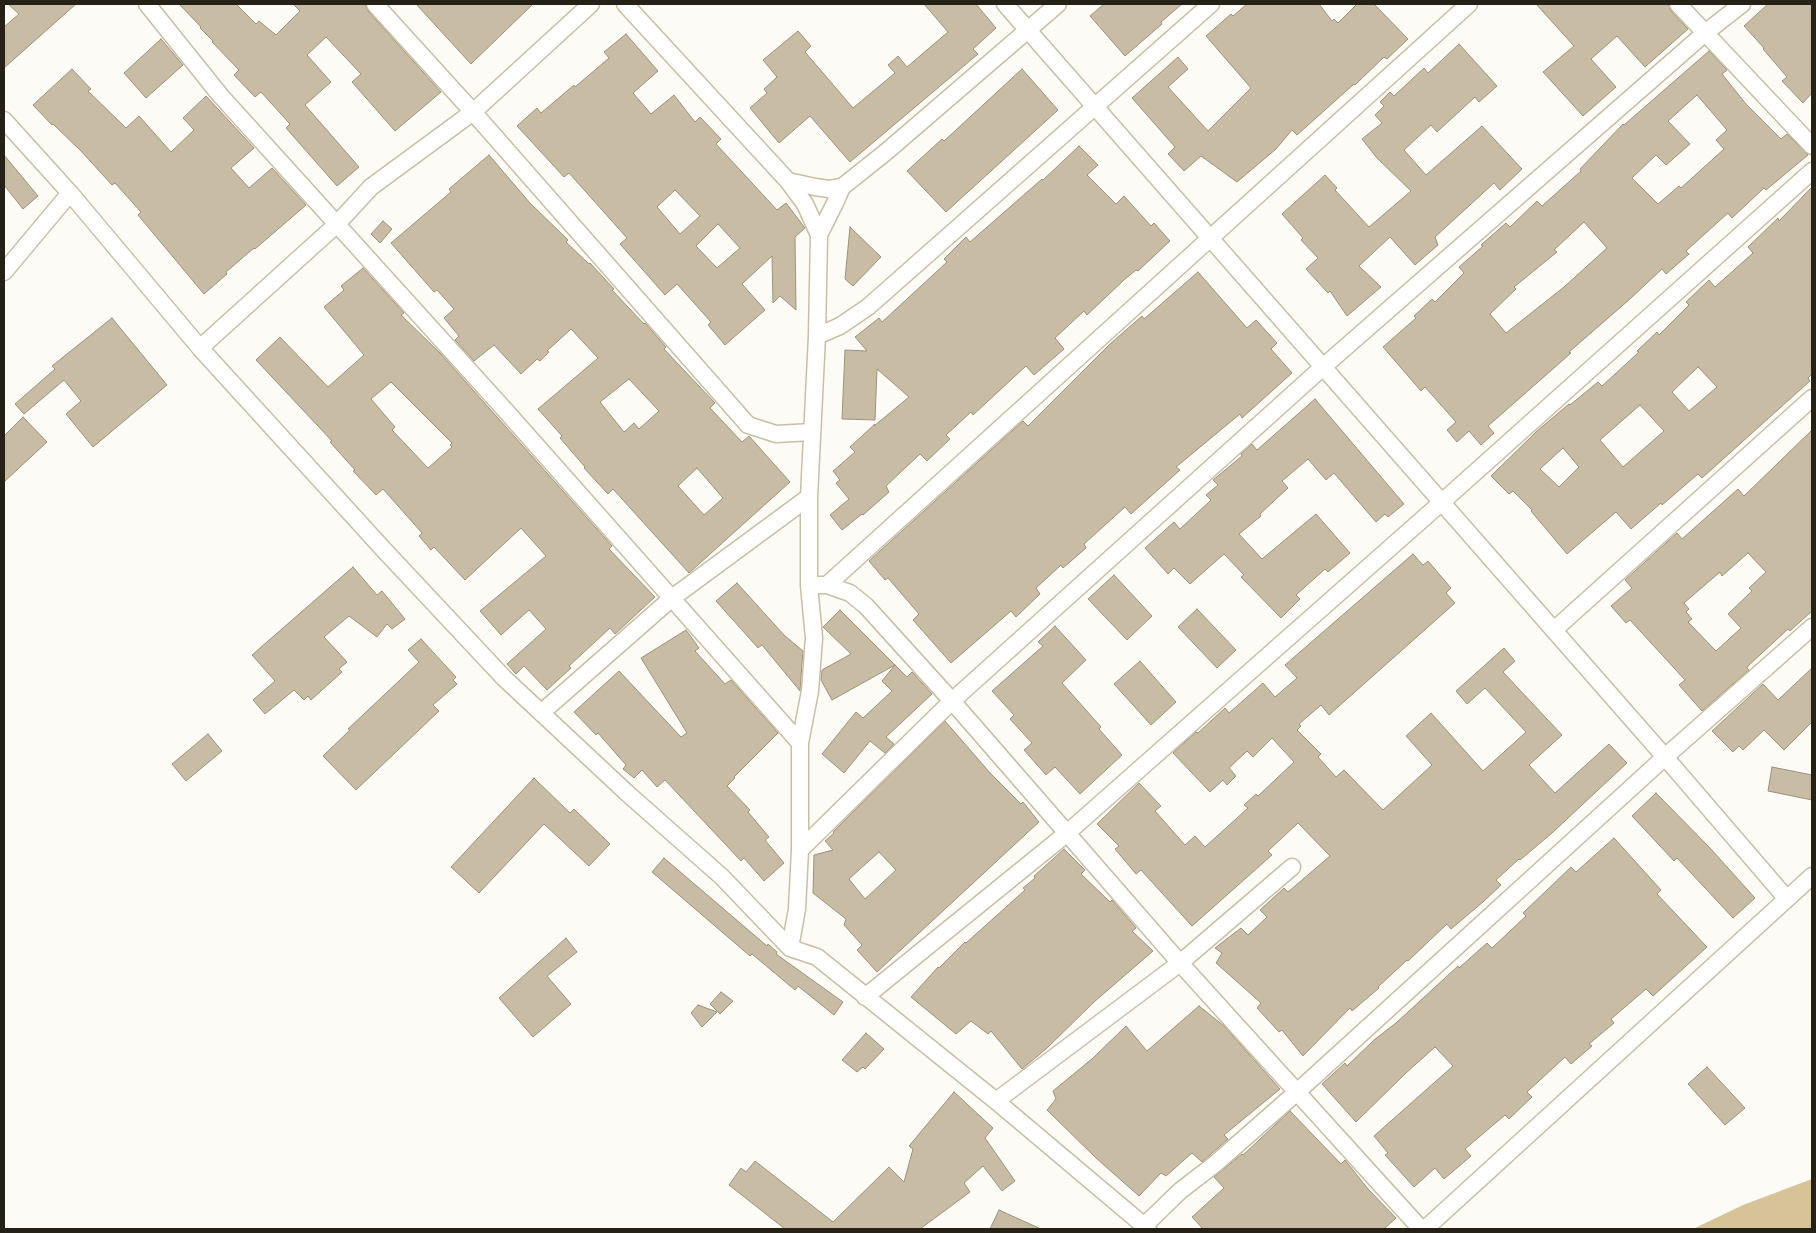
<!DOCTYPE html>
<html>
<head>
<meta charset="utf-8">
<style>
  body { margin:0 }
  #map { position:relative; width:1816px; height:1233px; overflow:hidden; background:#fdfbf6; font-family:"DejaVu Sans",sans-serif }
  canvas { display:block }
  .frame { position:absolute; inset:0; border:5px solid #252117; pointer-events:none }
</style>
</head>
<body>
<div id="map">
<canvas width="1816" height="1233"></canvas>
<div class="frame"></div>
</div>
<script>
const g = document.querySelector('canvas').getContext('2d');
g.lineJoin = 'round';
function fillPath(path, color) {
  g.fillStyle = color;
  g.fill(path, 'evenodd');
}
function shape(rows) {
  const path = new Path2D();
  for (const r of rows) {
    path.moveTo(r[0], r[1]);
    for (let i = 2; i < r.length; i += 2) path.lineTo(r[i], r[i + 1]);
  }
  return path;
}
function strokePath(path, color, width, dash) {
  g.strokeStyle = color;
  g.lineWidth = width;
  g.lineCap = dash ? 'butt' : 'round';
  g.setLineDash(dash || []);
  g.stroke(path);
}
fillPath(shape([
  [1812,1179,1812,1229,1693,1229,1743,1205]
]), '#d6c498');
const building = shape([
  [8,4,76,4,4,68,4,27,19,14,8,4],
  [179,4,236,4,256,24,259,21,276,35,300,11,293,4,365,4,368,11,441,92,395,131,352,82,361,74,326,37,307,55,331,82,305,105,359,167,337,186,286,128,290,124,261,92,255,97,234,75,239,70,212,42,213,41,200,28,201,27,179,4],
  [416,4,533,4,471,64,416,4],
  [924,4,976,4,996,28,973,49,978,54,850,162,810,116,779,143,750,108,767,93,764,89,777,77,763,60,798,31,811,46,805,52,853,108,895,73,888,65,898,56,907,67,948,32,924,4],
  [1104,4,1182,4,1161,22,1162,24,1125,56,1090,16,1104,4],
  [1247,4,1319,4,1332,21,1334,19,1338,23,1357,4,1374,4,1408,39,1387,59,1384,57,1355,85,1354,84,1297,135,1292,130,1276,149,1237,182,1201,156,1184,171,1168,154,1175,147,1132,98,1178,57,1188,69,1168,87,1208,131,1251,88,1206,36,1231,14,1233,16,1247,4],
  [1536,4,1668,4,1671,11,1688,29,1645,67,1617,36,1591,59,1616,87,1583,116,1543,72,1574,46,1536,4],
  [1768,4,1812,4,1812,93,1803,103,1782,81,1787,77,1763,49,1764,48,1744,26,1768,4],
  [626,34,658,71,633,93,651,114,674,95,695,122,700,117,721,139,716,144,777,210,786,203,805,228,795,237,796,310,780,296,773,303,772,256,742,284,765,310,725,345,708,325,711,322,677,284,665,295,620,244,627,238,569,173,564,177,517,126,537,108,541,113,574,85,575,87,609,58,604,52,626,34],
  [675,190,700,216,680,234,657,207,675,190],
  [718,224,740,248,717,268,696,246,718,224],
  [161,39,183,65,146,98,124,73,161,39],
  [1459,44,1497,86,1479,102,1475,97,1437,132,1431,125,1404,150,1426,175,1482,126,1522,169,1500,190,1494,183,1435,237,1438,245,1415,265,1390,237,1359,266,1381,287,1347,316,1330,291,1328,293,1306,269,1318,258,1301,240,1303,238,1282,214,1325,175,1337,188,1335,190,1369,227,1411,191,1377,158,1362,139,1382,123,1375,115,1384,106,1380,102,1390,92,1394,96,1424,68,1428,73,1459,44],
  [1709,51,1727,70,1722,74,1746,104,1781,139,1787,134,1808,155,1766,190,1764,188,1732,218,1728,213,1686,251,1689,254,1666,274,1662,269,1630,299,1569,352,1571,353,1488,426,1494,433,1481,445,1469,431,1457,442,1447,430,1456,422,1425,387,1421,391,1383,347,1416,318,1414,316,1432,299,1435,302,1464,273,1459,267,1483,246,1481,245,1506,223,1510,227,1537,201,1542,206,1581,171,1580,169,1623,124,1624,125,1709,51],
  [1697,95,1727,130,1716,140,1724,149,1681,188,1679,186,1658,204,1632,178,1656,155,1666,165,1690,144,1668,121,1697,95],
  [1584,222,1607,248,1564,287,1506,333,1490,314,1516,289,1514,287,1557,252,1554,250,1584,222],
  [72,69,91,89,88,91,126,128,139,116,171,152,194,130,183,118,206,96,254,148,231,168,249,188,272,168,306,205,255,249,254,248,226,272,227,274,204,294,138,215,141,212,115,183,112,185,81,151,53,124,52,125,33,105,72,69],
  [1022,69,1058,110,946,212,907,171,942,139,944,141,1022,69],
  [1079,146,1098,165,1087,175,1116,204,1124,196,1151,226,1154,223,1170,241,1138,271,1136,270,1125,279,1087,315,1084,311,1055,338,1064,349,1034,375,1026,366,973,415,971,412,946,435,950,439,927,461,920,454,886,486,889,492,863,515,862,514,842,530,830,515,849,499,836,483,840,480,833,471,855,452,850,447,875,424,874,426,909,397,877,369,875,420,842,419,845,350,867,351,855,337,879,318,882,322,947,262,944,259,966,237,970,242,1042,179,1043,180,1079,146],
  [4,155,38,196,23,209,4,185,4,155],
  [489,155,530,203,568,240,566,242,589,264,590,263,614,289,612,290,644,324,645,323,666,347,664,349,715,403,710,408,742,442,749,436,790,482,689,573,613,489,608,494,584,468,585,467,560,438,562,436,538,409,598,358,571,329,547,351,549,352,540,361,537,359,521,374,494,345,474,361,455,340,459,336,444,318,454,309,437,290,434,292,391,243,451,192,449,189,489,155],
  [629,379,659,411,639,429,634,423,624,432,600,402,629,379],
  [697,468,723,498,704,515,678,486,697,468],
  [1812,187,1812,374,1808,378,1810,381,1702,478,1698,474,1662,505,1661,503,1631,529,1616,512,1567,554,1531,511,1532,510,1513,491,1509,494,1491,476,1537,431,1569,404,1570,405,1598,382,1602,386,1639,352,1637,351,1657,332,1659,335,1689,305,1686,302,1709,280,1715,287,1753,253,1748,247,1778,218,1779,221,1812,187],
  [1698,367,1717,387,1689,411,1672,392,1698,367],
  [1640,405,1664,431,1623,467,1600,440,1640,405],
  [1563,448,1579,467,1559,487,1540,469,1563,448],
  [383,221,392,229,380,243,371,234,383,221],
  [850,227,881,257,853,286,845,279,850,227],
  [363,268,404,313,401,315,440,353,612,546,609,549,655,597,615,634,610,628,569,666,571,668,547,690,524,666,516,674,507,664,546,629,529,610,501,635,480,611,546,556,521,528,465,580,434,547,431,550,419,536,422,533,383,489,376,495,353,471,355,470,330,442,332,441,256,360,280,337,328,387,364,355,324,307,344,290,341,286,363,268],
  [391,382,452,443,450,445,452,447,428,468,392,430,395,427,371,399,391,382],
  [1198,272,1247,328,1256,320,1277,343,1271,349,1292,373,1242,418,1240,414,1176,467,1180,470,1131,514,1125,507,1084,544,1086,548,1063,568,1061,565,1036,588,1040,594,1016,617,1011,611,951,663,913,620,919,614,888,578,885,580,869,561,1023,421,1028,426,1110,344,1142,316,1144,319,1198,272],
  [112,318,167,385,93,447,66,414,81,401,64,380,24,414,15,404,55,369,52,366,112,318],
  [1315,399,1404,504,1388,517,1385,514,1376,522,1334,473,1326,480,1308,459,1282,481,1288,488,1260,514,1261,516,1239,534,1262,559,1316,514,1350,553,1328,572,1325,569,1296,595,1300,599,1281,618,1241,577,1244,575,1224,554,1190,584,1174,568,1168,574,1145,548,1174,522,1180,529,1211,500,1206,495,1218,485,1213,480,1242,456,1241,454,1252,444,1257,450,1315,399],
  [23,417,47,442,4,482,4,436,23,417],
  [1812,430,1812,611,1790,631,1788,629,1748,666,1747,668,1749,670,1702,711,1679,685,1685,680,1630,620,1626,623,1611,606,1632,588,1625,580,1677,533,1682,539,1738,489,1744,496,1812,430],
  [1748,553,1766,572,1749,588,1752,591,1728,614,1741,628,1716,651,1688,622,1692,619,1686,612,1689,609,1684,603,1720,572,1722,576,1748,553],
  [1413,554,1423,565,1428,561,1451,588,1446,593,1455,603,1329,715,1321,705,1299,724,1301,726,1297,730,1321,754,1318,757,1336,777,1344,770,1383,810,1432,765,1406,736,1431,713,1483,771,1526,732,1485,688,1467,704,1456,691,1504,648,1515,661,1503,672,1562,735,1529,765,1555,793,1609,744,1627,763,1552,833,1520,860,1519,859,1496,880,1501,885,1483,902,1451,929,1447,924,1408,961,1407,960,1378,987,1379,988,1352,1011,1350,1008,1303,1056,1282,1030,1279,1032,1257,1008,1261,1003,1216,963,1222,953,1215,948,1241,928,1248,935,1267,917,1260,910,1284,888,1288,892,1330,856,1298,823,1268,851,1272,855,1192,926,1141,870,1136,874,1115,849,1119,846,1097,824,1139,783,1161,806,1155,811,1185,845,1195,836,1205,847,1248,808,1244,805,1256,794,1258,796,1294,762,1272,738,1253,757,1247,751,1229,768,1236,776,1227,785,1223,780,1210,792,1173,753,1196,732,1198,733,1225,708,1229,713,1263,683,1275,697,1297,678,1285,665,1413,554],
  [353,567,377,595,382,591,405,619,392,629,387,624,377,637,349,616,324,637,347,662,339,669,342,672,311,700,308,696,304,700,294,690,265,714,253,700,275,681,252,655,353,567],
  [1114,575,1152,616,1127,640,1088,599,1114,575],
  [737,583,784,635,803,651,800,691,762,645,758,648,716,601,737,583],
  [1197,609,1236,650,1217,668,1178,627,1197,609],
  [840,610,895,665,832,700,821,680,822,670,851,654,823,627,840,610],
  [1055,626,1086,660,1062,683,1101,727,1099,729,1122,755,1080,794,1055,767,1046,775,1024,750,1032,743,1010,719,1014,715,992,691,1043,646,1038,642,1055,626],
  [686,630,699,648,695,651,725,684,731,680,778,733,734,777,735,778,727,786,750,810,748,812,769,837,765,840,784,863,764,881,744,858,741,861,665,780,657,787,642,770,634,778,623,769,626,765,598,733,596,735,574,712,619,671,681,737,687,733,641,658,686,630],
  [421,639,456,677,453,680,457,684,433,705,439,711,356,790,323,756,350,730,348,729,419,662,408,650,421,639],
  [1140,661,1176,702,1151,725,1114,684,1140,661],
  [895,665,907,677,912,672,932,694,886,737,894,744,885,753,870,741,844,773,822,754,856,712,863,718,892,691,882,681,895,665],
  [1812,668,1812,722,1784,750,1764,730,1743,750,1739,746,1733,752,1712,731,1763,684,1778,700,1812,668],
  [945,721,991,774,1021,804,1023,802,1039,822,877,972,857,950,862,945,844,925,846,919,813,893,814,855,833,850,825,841,834,833,833,832,945,721],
  [879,852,896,870,865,899,849,879,879,852],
  [208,734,222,751,186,781,172,764,208,734],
  [1772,767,1812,775,1812,800,1768,791,1772,767],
  [534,778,570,813,574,809,610,844,589,866,544,824,479,893,451,867,534,778],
  [1656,793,1710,848,1755,898,1733,918,1677,858,1674,861,1632,816,1656,793],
  [1614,838,1661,890,1657,894,1707,947,1653,996,1646,989,1611,1019,1614,1023,1589,1044,1592,1046,1571,1064,1565,1057,1527,1092,1532,1097,1509,1119,1505,1115,1465,1149,1471,1156,1444,1179,1435,1168,1414,1187,1385,1155,1388,1153,1374,1136,1453,1066,1435,1047,1406,1073,1356,1122,1322,1084,1345,1063,1347,1066,1374,1040,1396,1023,1458,966,1459,968,1487,943,1492,948,1526,916,1523,913,1571,867,1576,872,1614,838],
  [1064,849,1085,870,1081,874,1110,902,1112,900,1136,928,1132,931,1153,951,1094,1002,1046,1049,1022,1069,991,1031,988,1034,971,1021,956,1034,911,997,938,967,939,968,965,942,966,943,1025,890,1023,888,1035,878,1034,876,1064,849],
  [664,858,767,946,768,944,777,952,776,954,843,1002,834,1015,798,986,795,990,752,954,750,956,652,872,664,858],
  [566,938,577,952,547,976,571,1004,533,1037,499,998,566,938],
  [721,992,733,1001,720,1014,710,1004,721,992],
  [698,1005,717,1012,702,1027,691,1013,698,1005],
  [1199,1006,1224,1026,1280,1089,1224,1135,1228,1139,1202,1162,1192,1153,1166,1176,1161,1173,1139,1196,1096,1158,1047,1110,1056,1099,1053,1091,1093,1058,1126,1026,1147,1051,1199,1006],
  [866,1033,884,1049,865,1069,863,1067,857,1072,842,1060,866,1033],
  [1707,1067,1745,1108,1725,1125,1688,1084,1707,1067],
  [954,1092,993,1128,985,1138,1015,1181,1002,1191,983,1166,964,1183,970,1192,920,1229,785,1229,729,1185,741,1168,746,1172,755,1161,833,1222,889,1167,904,1182,913,1149,909,1146,954,1092],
  [1290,1111,1341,1164,1345,1160,1368,1189,1396,1218,1384,1229,1203,1229,1192,1217,1224,1188,1214,1177,1242,1154,1243,1155,1290,1111],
  [999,1210,1041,1229,990,1229,999,1210]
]);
fillPath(building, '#c8bda4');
strokePath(building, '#9c927a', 1);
const minor = shape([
  [147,4,220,95,505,410,800,743],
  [375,4,473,112,748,425,776,434,812,432],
  [625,4,788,181,805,204,819,235,817,336,809,497,809,585,814,638,810,691,800,743,800,850,797,909,790,948],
  [1005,4,1665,757,1787,899],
  [1678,4,1812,146],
  [4,120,70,193,200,348,385,551,504,678,627,793,722,877,790,948,817,957,996,1101,1148,1229],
  [788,181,815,187,829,189,842,187],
  [819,235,835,203,842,187,886,152,1058,4],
  [4,272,70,193],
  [817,336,840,326,868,307,1211,4],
  [200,348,336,225,371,187,473,112,591,4],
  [809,585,827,585,850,593,866,606,952,701,1180,963,1421,1229],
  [827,585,1469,4],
  [1554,630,1812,398],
  [541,713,672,598,809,497],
  [800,850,952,701,1323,367,1705,33,1742,4],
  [865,997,1066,834,1442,502,1812,171],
  [996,1101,1180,963,1292,867],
  [1145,1225,1180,1191,1215,1164,1297,1092,1665,757,1812,627],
  [1425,1229,1812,876]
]);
strokePath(minor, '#cabfa5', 19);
strokePath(minor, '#fff', 16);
</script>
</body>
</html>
